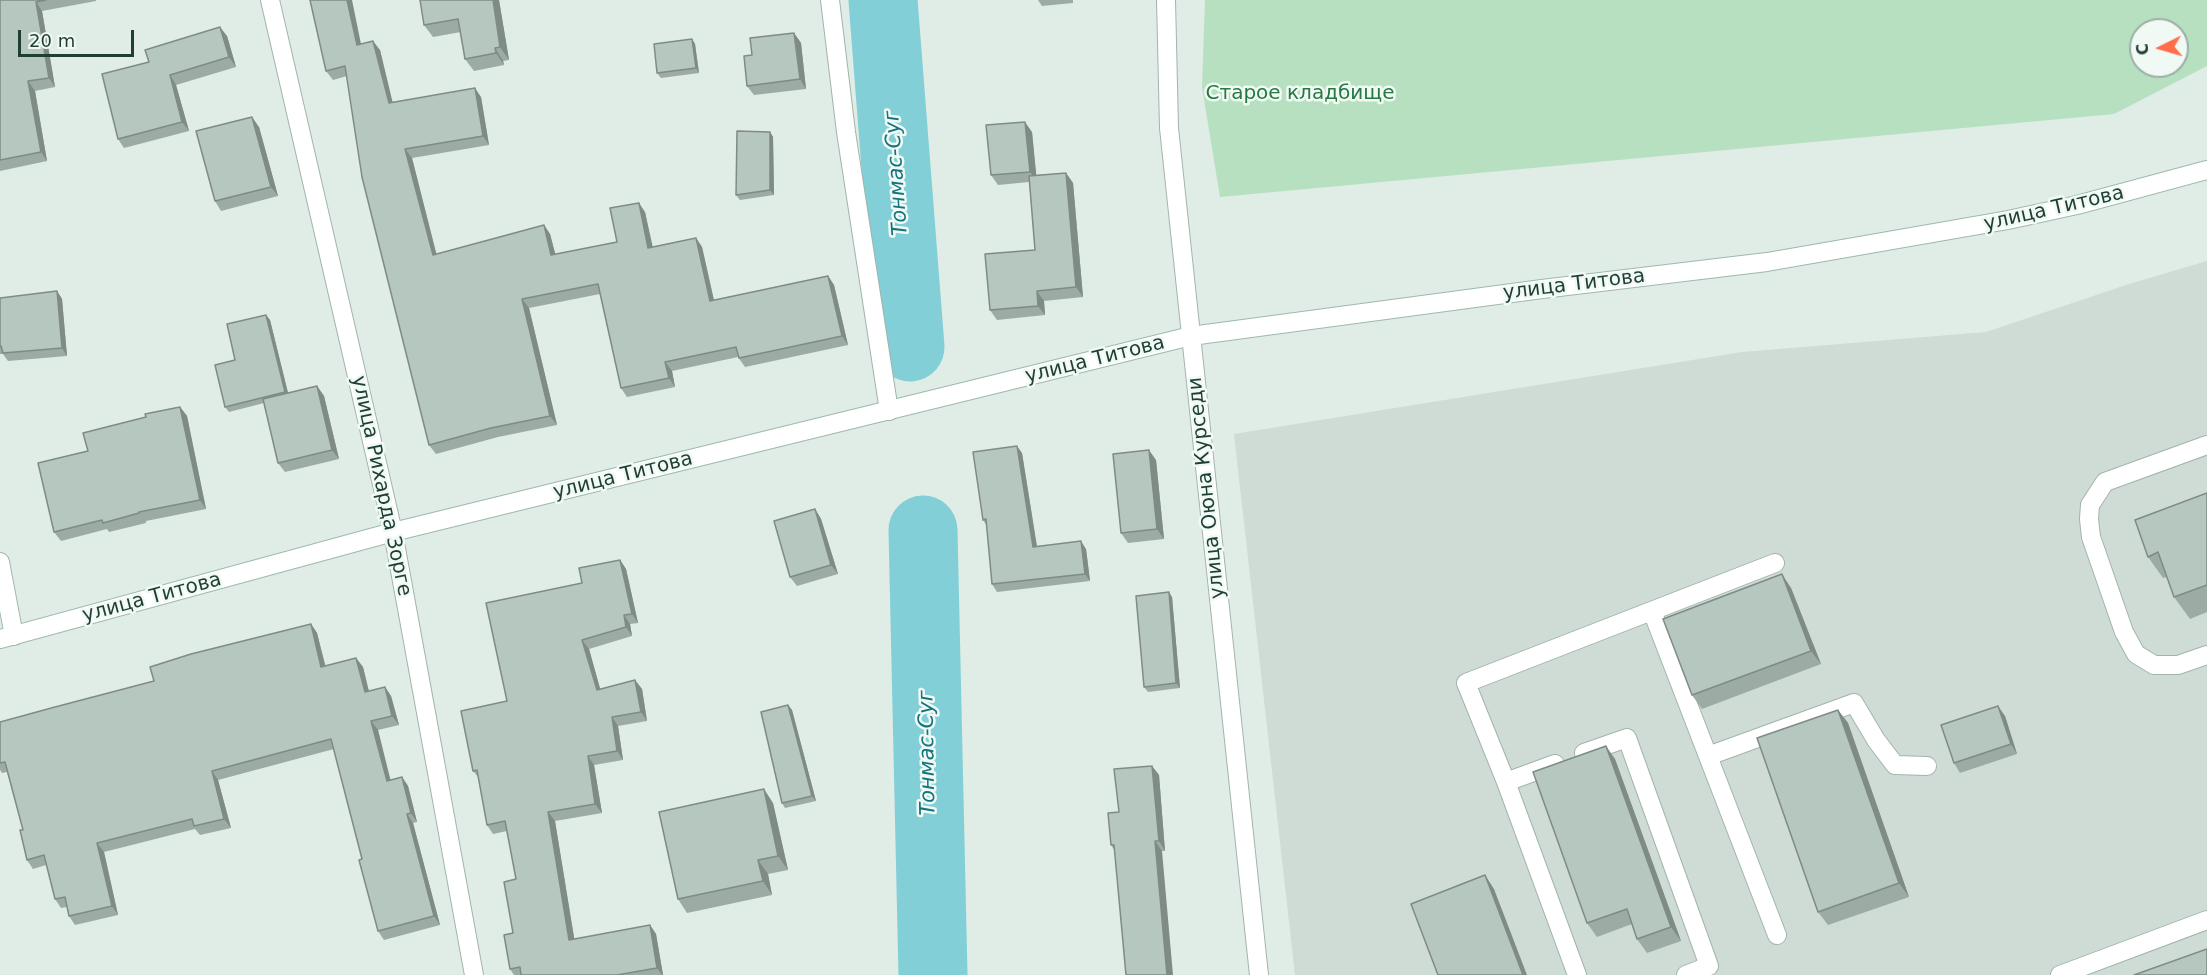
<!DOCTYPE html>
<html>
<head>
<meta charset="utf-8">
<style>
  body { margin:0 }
  #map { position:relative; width:2207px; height:975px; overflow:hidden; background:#e0ece6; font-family:"DejaVu Sans",sans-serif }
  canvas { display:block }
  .north { position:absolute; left:2129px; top:18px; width:60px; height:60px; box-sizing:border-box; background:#f0f9f4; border:2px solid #9caea7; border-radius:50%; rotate:265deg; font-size:16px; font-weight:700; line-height:24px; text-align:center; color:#1f3e34 }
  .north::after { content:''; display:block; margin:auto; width:21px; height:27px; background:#ff6d4b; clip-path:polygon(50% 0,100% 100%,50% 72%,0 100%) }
  .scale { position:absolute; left:18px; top:30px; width:116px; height:27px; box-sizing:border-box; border:3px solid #1f3e34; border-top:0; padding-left:8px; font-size:18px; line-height:21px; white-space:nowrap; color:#1f3e34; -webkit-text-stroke:4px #f0f9f4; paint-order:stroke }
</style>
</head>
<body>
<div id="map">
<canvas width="2207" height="975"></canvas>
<div class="north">С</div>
<div class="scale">20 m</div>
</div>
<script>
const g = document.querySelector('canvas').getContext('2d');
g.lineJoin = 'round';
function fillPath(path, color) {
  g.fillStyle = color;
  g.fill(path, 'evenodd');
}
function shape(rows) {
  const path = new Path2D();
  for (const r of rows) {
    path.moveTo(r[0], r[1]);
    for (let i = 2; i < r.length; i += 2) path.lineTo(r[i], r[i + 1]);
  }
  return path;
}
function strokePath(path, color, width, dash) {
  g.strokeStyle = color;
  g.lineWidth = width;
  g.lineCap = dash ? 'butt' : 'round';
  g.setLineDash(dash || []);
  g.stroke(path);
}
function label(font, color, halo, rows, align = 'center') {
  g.font = font + ' "DejaVu Sans",sans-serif';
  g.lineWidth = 5;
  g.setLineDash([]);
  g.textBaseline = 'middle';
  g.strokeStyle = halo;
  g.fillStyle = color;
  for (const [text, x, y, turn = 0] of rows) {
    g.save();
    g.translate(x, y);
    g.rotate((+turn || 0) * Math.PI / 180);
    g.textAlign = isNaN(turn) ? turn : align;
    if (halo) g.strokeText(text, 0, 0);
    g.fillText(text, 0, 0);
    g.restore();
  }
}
fillPath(shape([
  [2207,261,2207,975,1295,975,1234,434,1742,352,1986,332,2129,284]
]), '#cedcd5');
fillPath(shape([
  [1205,0,2207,0,2207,66,2114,114,1220,197,1202,87],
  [2141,30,2177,30,2177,66,2141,66]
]), '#b6e0bf');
strokePath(shape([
  [883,0,910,347],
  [923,530,933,975]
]), '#82cfd7', 69);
const service = shape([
  [2207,445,2105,482,2090,505,2089,519,2091,537,2124,632,2136,654,2154,665,2178,665,2207,655],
  [0,562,14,636],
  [1652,611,1777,935],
  [1584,753,1627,738,1709,966,1686,975],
  [1708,756,1854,703,1876,740,1895,765,1927,766],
  [1555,764,1506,782,1577,975],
  [1506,782,1466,683,1775,563],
  [2060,975,2207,920]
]);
const minor = shape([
  [270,0,393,532,474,975],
  [830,0,846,132,889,411],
  [1166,0,1169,128,1259,975]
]);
const secondary = shape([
  [0,639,393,532,1191,336,1542,289,1767,262,2008,220,2077,205,2207,170]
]);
strokePath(service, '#a2b4ad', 20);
strokePath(minor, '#a2b4ad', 20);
strokePath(secondary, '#9db9ae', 20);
strokePath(service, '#fff', 18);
strokePath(minor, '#fff', 18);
strokePath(secondary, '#fff', 18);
fillPath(shape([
  [0,0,96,0,96,1,42,11,55,87,35,91,47,161,0,171],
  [499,0,509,60,503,61,504,65,474,71,465,59,461,32,433,37,424,25],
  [1038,0,1073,0,1073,3,1042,6],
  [794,33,801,43,806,89,754,95,747,86,752,55],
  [227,36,236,67,176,85,189,131,124,148,118,139,149,62],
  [692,39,695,44,699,73,661,78,657,73],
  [361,44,380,50,392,102,481,97,489,145,412,158,436,254,544,225,550,234,555,254,617,242,645,212,652,247,696,238,702,247,714,300,828,276,834,285,848,345,745,367,738,357,672,371,675,387,627,397,621,388,600,294,529,308,557,425,498,437,436,454,429,445,347,76,333,80,326,71],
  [259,127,278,196,221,211,215,201],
  [770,132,773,137,774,195,740,200,736,195],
  [1032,132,1036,175,1066,173,1073,183,1083,297,1044,301,1045,315,997,320,990,310,1035,250,1029,182,998,185,991,175],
  [57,291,62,299,67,356,8,361,3,354,0,354,0,298],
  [266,315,270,320,288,393,317,386,324,396,339,459,285,472,278,463,264,403,229,412,225,407,235,360],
  [180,407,187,416,206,509,146,521,146,523,109,532,107,529,61,541,54,532,88,451,146,417],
  [1022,453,1037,546,1086,549,1090,581,997,592,992,584,987,526,983,520],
  [1156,460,1164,539,1128,543,1121,533],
  [2207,493,2207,612,2190,619,2174,597,2167,577,2163,578,2148,557],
  [815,509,821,519,838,574,797,586,790,577],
  [620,560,626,569,638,623,630,624,632,636,589,649,600,689,635,680,642,689,647,721,618,726,623,760,594,765,602,813,555,821,574,939,650,925,656,934,663,975,514,975,510,969,513,933,516,879,507,831,493,834,487,825,479,778,473,771,507,701,582,583],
  [1791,588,1821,664,1702,709,1692,695],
  [1172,597,1180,688,1148,692,1144,687],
  [311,624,317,633,325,666,356,658,363,667,369,691,385,687,391,696,399,725,378,730,390,780,402,777,408,786,417,822,413,823,440,925,384,940,378,931,362,859,334,749,218,780,231,828,200,835,195,829,104,852,118,915,75,925,69,916,67,907,61,908,55,899,46,865,33,869,27,860,23,830,7,772,2,773,0,770,0,722,154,681],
  [788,705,792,710,816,801,785,808,782,803],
  [1838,710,1848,723,1909,897,1828,925,1818,912],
  [2005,716,2017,754,1960,773,1954,763],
  [1615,759,1681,941,1647,953,1637,939,1632,924,1597,937,1587,923],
  [1152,766,1159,775,1165,851,1115,851,1111,845,1119,812],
  [773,803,788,870,768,874,772,895,687,913,678,899]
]), '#9caba4');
fillPath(shape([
  [347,0,352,0,363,54,357,45],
  [493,0,499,0,509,60,500,47],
  [36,2,42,11,55,87,49,78],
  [220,27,227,36,236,67,229,57],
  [794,33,801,43,806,89,800,79],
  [692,39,695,44,699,73,696,68],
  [373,41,380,50,395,112,389,103],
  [495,48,503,61,504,65,496,53],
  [170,75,176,85,189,131,182,122],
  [28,81,35,91,47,161,41,152],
  [475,88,481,97,489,145,483,136],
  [252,117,259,127,278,196,271,187],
  [1025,122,1032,132,1037,182,1030,172],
  [770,132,773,137,774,195,770,190],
  [405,149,412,158,439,264,433,255],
  [1066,173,1073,183,1083,297,1076,287],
  [639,203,645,212,655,257,648,248],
  [544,225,550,234,558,264,551,255],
  [696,238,702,247,716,310,710,301],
  [828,276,834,285,848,345,842,336],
  [57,291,62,299,67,356,62,348],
  [1037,291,1044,301,1045,315,1038,306],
  [522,299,529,308,557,425,550,416],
  [266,315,270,320,289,397,285,392],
  [665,362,672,371,675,387,669,378],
  [317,386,324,396,339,459,332,450],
  [180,407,187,416,206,509,200,500],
  [1017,446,1022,453,1038,554,1033,547],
  [1149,450,1156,460,1164,539,1157,529],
  [815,509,821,519,838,574,831,565],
  [1081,541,1086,549,1090,581,1085,574],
  [620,560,626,569,638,623,632,614],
  [1782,574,1791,588,1821,664,1811,651],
  [1169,592,1172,597,1180,688,1176,683],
  [624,615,630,624,632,636,626,627],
  [311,624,317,633,328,676,321,667],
  [582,640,589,649,603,699,597,690],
  [356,658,363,667,371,701,365,692],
  [635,680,642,689,647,721,641,712],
  [385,687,391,696,399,725,392,716],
  [788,705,792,710,816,801,812,796],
  [1998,706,2005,716,2017,754,2011,744],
  [1838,710,1848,723,1909,897,1899,883],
  [612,717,618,726,623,760,617,751],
  [371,721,378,730,393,790,387,781],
  [1606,746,1615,759,1681,941,1671,927],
  [588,756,594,765,602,813,595,804],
  [1152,766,1159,775,1165,851,1159,841],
  [212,771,218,780,231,828,224,819],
  [402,777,408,786,417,822,411,813],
  [764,789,773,803,788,870,778,856],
  [548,812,555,821,576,949,569,940],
  [407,814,413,823,440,925,434,916],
  [1155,841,1162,851,1173,975,1167,975],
  [97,843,104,852,118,915,112,906],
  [758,860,768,874,772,895,763,881],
  [1485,875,1494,889,1527,975,1523,975],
  [650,925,656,934,663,975,662,975,657,968]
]), '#7f8b86');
const building = shape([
  [0,0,46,0,36,2,49,78,28,81,41,152,0,160,0,0],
  [310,0,347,0,357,45,373,41,389,103,475,88,483,136,405,149,433,255,544,225,551,255,617,242,610,208,639,203,648,248,696,238,710,301,828,276,842,336,739,358,736,347,665,362,669,378,621,388,598,284,522,299,550,416,491,428,429,445,362,177,345,66,326,71,310,0],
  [420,0,493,0,500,47,495,48,496,53,465,59,458,19,424,25,420,0],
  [220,27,229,57,170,75,182,122,118,139,102,74,149,62,145,50,220,27],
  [794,33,800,79,747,86,744,56,752,55,750,38,794,33],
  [692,39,696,68,657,73,654,44,692,39],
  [252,117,271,187,215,201,196,131,252,117],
  [1025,122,1030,172,991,175,986,125,1025,122],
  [737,131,770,132,770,190,736,195,737,131],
  [1066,173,1076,287,1037,291,1038,306,990,310,985,254,1035,250,1029,176,1066,173],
  [57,291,62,348,3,353,1,346,0,346,0,298,57,291],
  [266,315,285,392,225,407,215,365,235,360,227,324,266,315],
  [317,386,332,450,278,463,263,399,317,386],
  [180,407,200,500,139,512,139,513,103,523,102,520,54,532,38,463,88,451,83,433,146,417,145,414,180,407],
  [1017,446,1033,547,1081,541,1085,574,992,584,986,519,983,520,973,452,1017,446],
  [1149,450,1157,529,1121,533,1113,454,1149,450],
  [2207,493,2207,585,2174,597,2158,552,2148,557,2135,520,2207,493],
  [815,509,831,565,790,577,774,521,815,509],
  [620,560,632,614,624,615,626,627,582,640,597,690,635,680,641,712,612,717,617,751,588,756,595,804,548,812,569,940,650,925,657,968,617,975,521,975,520,967,510,969,504,935,513,933,504,882,516,879,505,821,487,825,477,770,473,771,461,711,507,701,486,603,582,583,579,568,620,560],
  [1782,574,1811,651,1692,695,1663,619,1782,574],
  [1169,592,1176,683,1144,687,1136,596,1169,592],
  [311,624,321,667,356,658,365,692,385,687,392,716,371,721,387,781,402,777,411,813,407,814,434,916,378,931,359,860,362,859,331,739,212,771,224,819,194,826,192,819,97,843,112,906,69,916,65,897,55,899,44,855,27,860,20,830,23,830,5,762,0,763,0,722,55,707,154,681,150,667,191,654,311,624],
  [788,705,812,796,782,803,761,712,788,705],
  [1998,706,2011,744,1954,763,1941,725,1998,706],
  [1838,710,1899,883,1818,912,1757,738,1838,710],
  [1606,746,1671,927,1637,939,1627,909,1587,923,1533,772,1606,746],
  [1152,766,1159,841,1155,841,1167,975,1126,975,1114,845,1111,845,1108,813,1119,812,1114,769,1152,766],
  [764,789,778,856,758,860,763,881,678,899,659,812,764,789],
  [1485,875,1523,975,1438,975,1411,904,1485,875],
  [2207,949,2207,975,2134,975,2207,949]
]);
fillPath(building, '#b5c7bf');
strokePath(building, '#7f8b86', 1.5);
label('20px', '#257941', '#f0f9f4', [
  ["Старое кладбище",1300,94]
]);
label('20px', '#1f3e34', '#f0f9f4', [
  ["улица Титова",2054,209,-13],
  ["улица Титова",1574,285,-7],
  ["улица Титова",1095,360,-14],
  ["улица Титова",623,476,-14],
  ["улица Рихарда Зорге",381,486,78],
  ["улица Оюна Курседи",1207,488,-96],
  ["улица Титова",152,598,-15]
]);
label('italic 21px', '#137480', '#f0f9f4', [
  ["Тонмас-Суг",897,173,-94],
  ["Тонмас-Суг",928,753,-91]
]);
</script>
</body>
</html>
